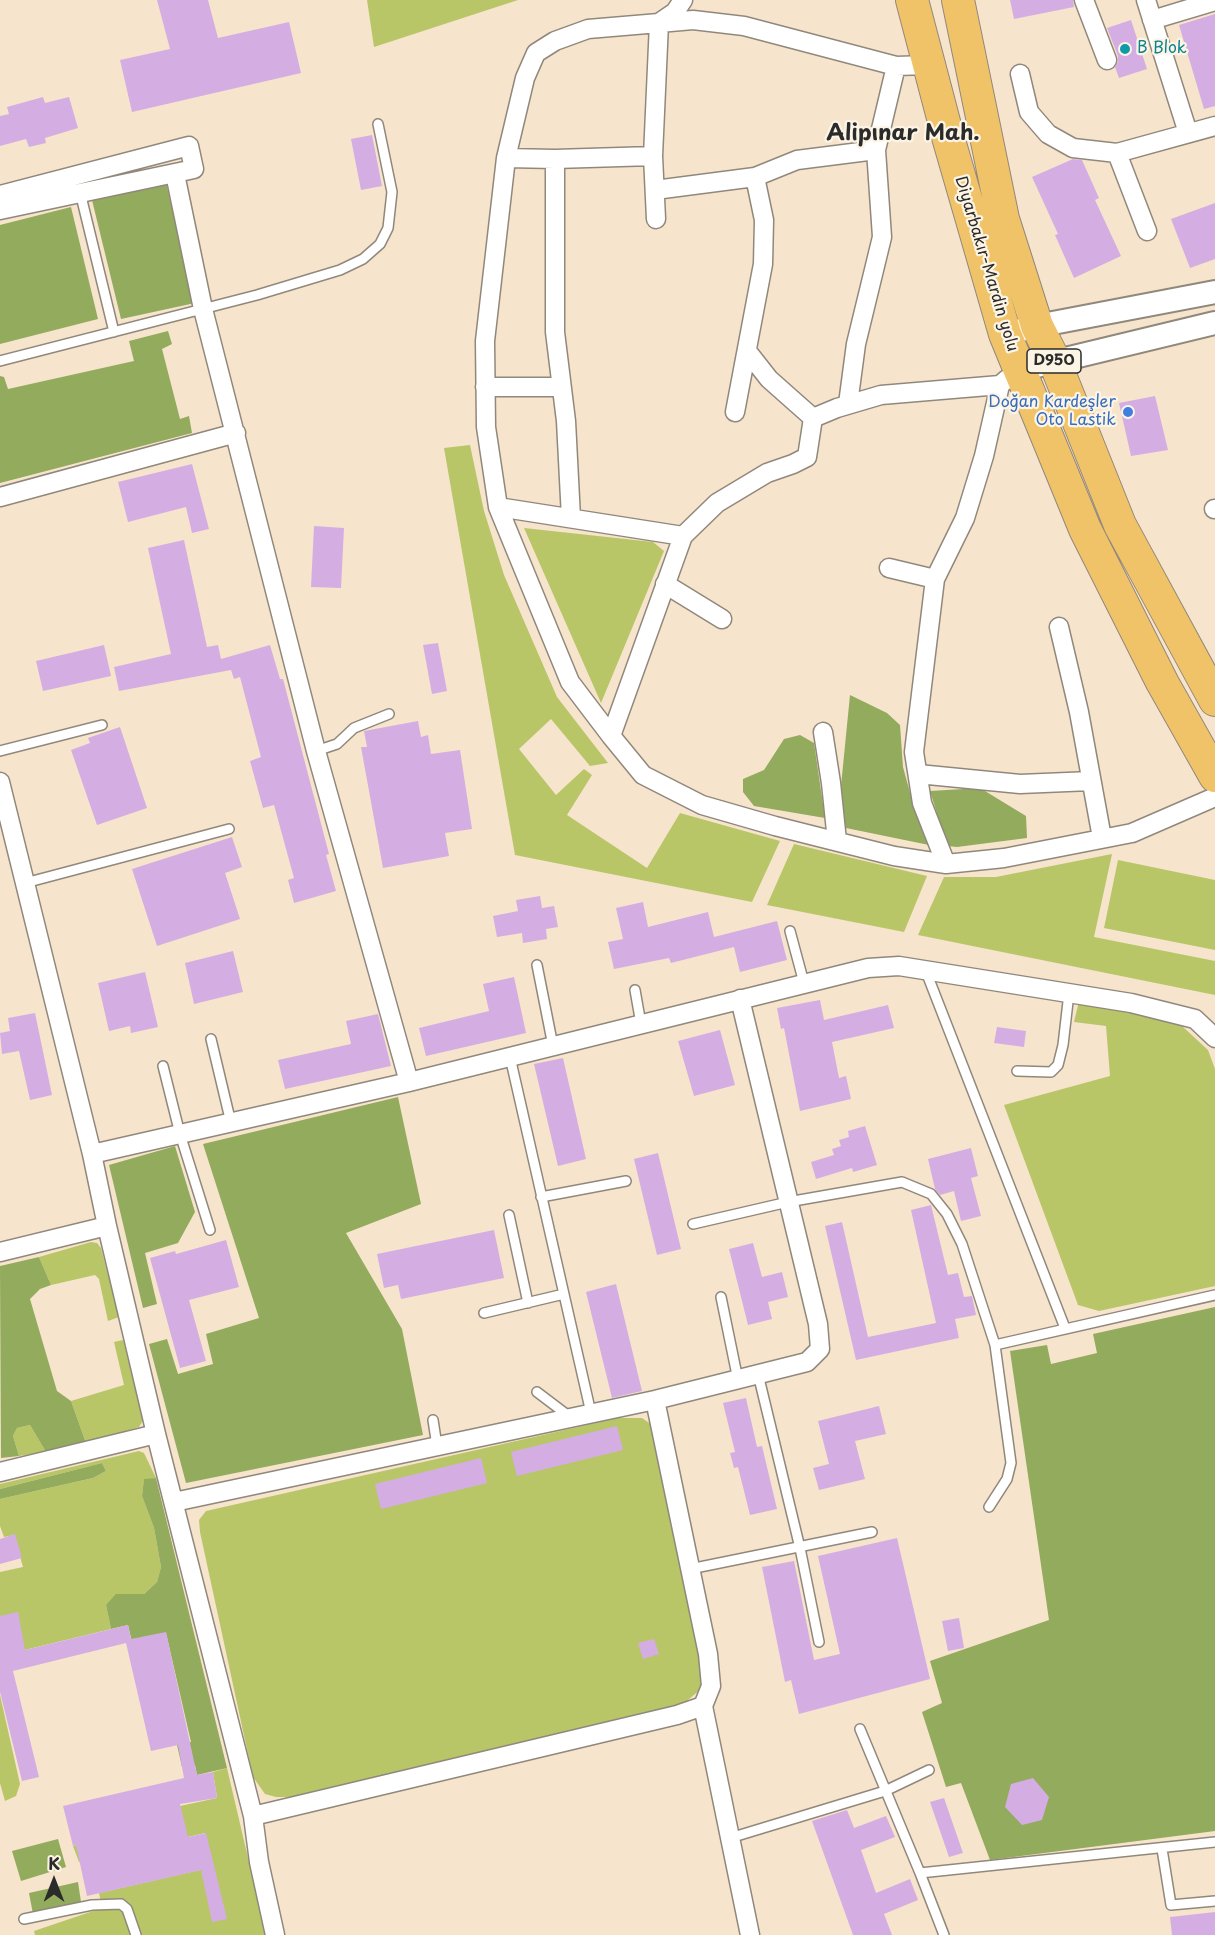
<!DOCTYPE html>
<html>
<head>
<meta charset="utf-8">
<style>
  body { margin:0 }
  #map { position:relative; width:1215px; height:1935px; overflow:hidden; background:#f7e4cc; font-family:"Playpen Sans",sans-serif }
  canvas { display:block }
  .north { position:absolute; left:24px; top:1851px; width:60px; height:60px; -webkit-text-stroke:4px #fcf5e5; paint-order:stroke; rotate:0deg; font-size:16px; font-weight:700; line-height:24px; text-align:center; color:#2b2b2b }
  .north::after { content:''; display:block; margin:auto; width:21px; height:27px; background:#2b2b2b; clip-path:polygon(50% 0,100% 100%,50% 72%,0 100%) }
</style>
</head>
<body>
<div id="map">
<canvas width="1215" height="1935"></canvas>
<div class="north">K</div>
</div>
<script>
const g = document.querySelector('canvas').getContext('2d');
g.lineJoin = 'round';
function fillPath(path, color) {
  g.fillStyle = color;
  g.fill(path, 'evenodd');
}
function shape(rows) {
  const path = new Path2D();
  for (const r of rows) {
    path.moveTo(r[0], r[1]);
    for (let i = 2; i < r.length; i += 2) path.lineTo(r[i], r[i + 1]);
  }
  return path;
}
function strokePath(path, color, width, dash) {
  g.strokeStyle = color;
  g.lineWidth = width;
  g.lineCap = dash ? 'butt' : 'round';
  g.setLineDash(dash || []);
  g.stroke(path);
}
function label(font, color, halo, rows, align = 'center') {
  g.font = font + ' "Playpen Sans",sans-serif';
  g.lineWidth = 4.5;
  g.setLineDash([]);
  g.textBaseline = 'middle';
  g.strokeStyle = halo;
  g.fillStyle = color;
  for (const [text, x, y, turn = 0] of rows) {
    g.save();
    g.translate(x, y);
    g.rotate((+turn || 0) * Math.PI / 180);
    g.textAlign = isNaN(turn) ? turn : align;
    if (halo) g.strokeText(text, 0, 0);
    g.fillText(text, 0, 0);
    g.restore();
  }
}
fillPath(shape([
  [367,0,518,0,374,47],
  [470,445,484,511,504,575,557,697,608,763,590,766,551,719,519,749,556,795,584,769,592,775,567,815,647,868,680,813,780,841,752,902,515,855,444,448],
  [524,528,653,542,664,551,601,703],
  [794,844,927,876,904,932,767,905],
  [1112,854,1094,937,1215,961,1215,995,918,935,944,877,996,877],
  [1118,860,1215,880,1215,950,1104,928],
  [1079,1001,1127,1009,1182,1026,1208,1050,1215,1069,1215,1286,1099,1311,1078,1305,1004,1105,1110,1076,1106,1026,1074,1022],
  [91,1242,97,1243,101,1248,119,1317,108,1321,99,1279,95,1275,51,1285,39,1257],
  [123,1340,143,1416,142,1422,139,1427,86,1443,71,1401,124,1385,114,1342],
  [618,1418,642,1418,652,1425,700,1655,702,1674,701,1689,682,1705,293,1797,276,1797,265,1794,253,1777,200,1532,199,1520,206,1511],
  [30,1425,46,1452,19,1456,13,1436,17,1428],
  [139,1451,144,1453,156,1478,144,1480,142,1496,154,1528,161,1567,157,1582,144,1594,106,1605,111,1629,0,1656,0,1572,23,1567,14,1535,4,1537,0,1526,0,1499,93,1478,106,1471,102,1463,0,1489,0,1484],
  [0,1695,20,1784,16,1796,5,1801,0,1783],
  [227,1768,266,1935,35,1935,34,1931,102,1908,99,1893,213,1867,205,1833,79,1862,73,1846,135,1831,180,1806,217,1798,213,1772]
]), '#b8c668');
fillPath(shape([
  [166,183,195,303,121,319,92,200],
  [71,207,98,319,0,344,0,225],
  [168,331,172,344,162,349,180,419,189,416,192,433,0,483,0,376,4,377,8,389,134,361,129,341],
  [850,695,887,713,900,725,903,767,912,800,929,845,846,828,840,796],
  [800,735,814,743,825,818,754,806,743,792,743,779,764,770,784,739],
  [980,788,1026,816,1027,838,957,847,947,846,930,791],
  [398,1097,421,1204,346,1233,402,1329,423,1435,186,1483,149,1344,167,1339,178,1374,213,1364,206,1334,259,1318,203,1144],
  [175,1146,195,1212,178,1243,145,1253,157,1304,143,1308,109,1165],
  [39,1257,51,1285,40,1289,30,1299,57,1391,71,1401,86,1443,46,1452,30,1425,17,1428,13,1436,19,1456,1,1458,0,1266],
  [1215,1307,1215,1831,990,1860,961,1783,946,1787,922,1712,942,1703,930,1661,1049,1620,1010,1351,1047,1345,1051,1364,1097,1353,1093,1334],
  [102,1463,106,1471,93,1478,0,1499,0,1489],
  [156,1478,227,1768,197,1775,195,1765,182,1767,177,1745,191,1742,166,1633,132,1642,128,1625,111,1629,106,1605,116,1594,144,1594,157,1582,161,1567,154,1528,142,1496,144,1479],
  [58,1839,66,1867,21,1881,12,1851],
  [78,1882,81,1902,33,1914,29,1893]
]), '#92ab5c');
fillPath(shape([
  [157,0,208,0,218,38,289,22,301,73,132,112,120,60,170,49],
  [1010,0,1073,0,1074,7,1014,19],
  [1215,14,1215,106,1204,109,1179,25],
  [1131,20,1147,69,1119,78,1115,67,1118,62,1118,56,1107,28],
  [43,97,45,103,69,97,78,128,45,138,46,143,29,147,26,139,0,146,0,116,9,114,7,107],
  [372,135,382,186,361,190,351,139],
  [1073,159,1082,160,1099,198,1095,200,1121,256,1074,278,1055,235,1058,234,1032,177],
  [1215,203,1215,259,1190,268,1171,219],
  [1155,396,1168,450,1131,456,1119,403],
  [192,464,209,529,192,533,186,507,128,522,118,482],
  [314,526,344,528,341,588,311,587],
  [184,540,207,647,218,645,221,659,270,645,280,679,283,679,329,854,326,855,336,891,294,903,288,880,294,878,274,805,263,808,250,761,261,757,240,677,234,679,231,670,119,691,114,667,171,654,148,548],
  [438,643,447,691,432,694,423,645],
  [104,645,111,676,43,691,36,661],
  [418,721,421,737,428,735,431,754,460,750,472,829,445,833,449,856,383,868,361,747,367,747,364,731],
  [120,727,147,808,97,825,71,750,90,743,88,738],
  [232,837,242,867,225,873,240,919,157,946,132,869],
  [540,896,542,908,554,906,558,927,546,929,547,939,523,943,522,933,497,937,493,916,518,911,516,900],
  [643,902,648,927,708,912,714,937,777,921,787,960,740,972,734,947,671,963,669,958,614,969,608,942,623,939,616,908],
  [233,951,243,992,194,1004,185,963],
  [145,972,158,1027,131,1033,130,1026,109,1031,98,983],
  [514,977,526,1033,426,1056,419,1028,489,1011,483,984],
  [820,1000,824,1020,888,1005,894,1028,832,1042,839,1078,846,1076,851,1099,800,1111,784,1028,781,1029,777,1008],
  [35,1013,52,1095,30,1100,19,1051,2,1054,0,1033,10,1031,8,1018],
  [378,1014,391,1066,285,1089,278,1060,351,1044,346,1021],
  [997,1027,1026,1031,1024,1047,994,1043],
  [720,1030,735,1085,694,1096,678,1041],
  [563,1058,586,1159,558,1166,534,1064],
  [865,1126,877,1165,853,1172,852,1168,816,1179,811,1162,834,1155,832,1149,841,1146,839,1140,849,1137,848,1131],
  [971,1148,978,1176,971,1178,981,1216,961,1221,954,1191,940,1195,935,1189,928,1159],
  [658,1153,681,1249,657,1255,634,1159],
  [931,1205,948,1275,958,1273,964,1297,972,1296,976,1315,955,1319,959,1338,856,1360,825,1226,842,1222,868,1337,936,1323,911,1210],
  [494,1230,504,1278,401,1299,398,1285,384,1288,377,1254],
  [226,1240,239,1287,189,1300,206,1361,180,1368,150,1258,175,1251,176,1254],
  [753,1243,762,1277,782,1272,788,1297,768,1302,772,1319,748,1325,729,1249],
  [616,1284,642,1391,612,1398,586,1292],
  [746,1398,757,1447,762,1446,777,1509,750,1515,738,1467,734,1468,730,1453,735,1452,723,1403],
  [879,1406,886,1434,855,1441,865,1479,819,1490,813,1468,829,1464,818,1421],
  [617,1426,623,1450,517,1476,511,1452],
  [481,1458,487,1483,381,1509,375,1484],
  [15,1534,22,1558,0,1564,0,1539],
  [897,1538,930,1679,799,1714,791,1680,785,1682,762,1567,794,1561,814,1660,840,1654,818,1556],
  [18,1612,25,1650,128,1625,131,1639,166,1632,197,1775,213,1772,217,1798,180,1804,188,1837,206,1833,227,1919,212,1922,201,1870,87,1896,76,1845,73,1846,63,1806,184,1778,178,1745,151,1751,126,1643,13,1671,39,1777,22,1781,0,1692,0,1616],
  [959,1618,964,1648,948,1651,942,1621],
  [654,1639,659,1654,643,1659,638,1643],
  [1033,1778,1049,1797,1042,1820,1022,1825,1005,1807,1011,1784],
  [944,1798,963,1853,949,1857,930,1802],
  [847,1810,854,1828,886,1816,895,1837,861,1850,876,1893,910,1879,918,1900,884,1914,892,1935,853,1935,812,1821],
  [1215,1912,1215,1935,1172,1935,1170,1917]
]), '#d4aee3');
const service = shape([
  [80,192,114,332],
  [0,361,257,295,340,270,363,259,380,244,388,228,392,192,378,124],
  [0,751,102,725],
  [316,751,337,744,354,728,389,714],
  [25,883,229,829],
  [790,931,804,983],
  [537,965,553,1046],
  [925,969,1065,1328],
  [635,990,641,1024],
  [211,1039,231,1123],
  [510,1057,591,1413],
  [163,1066,180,1134,210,1230],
  [1017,1071,1051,1072,1058,1065,1063,1045,1069,993],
  [541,1197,626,1181],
  [509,1215,528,1303],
  [693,1224,788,1202,902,1182,931,1194,947,1214,962,1244,995,1345,1011,1463,1007,1479,989,1507],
  [721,1297,738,1380],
  [484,1313,564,1294],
  [995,1345,1215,1295],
  [758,1374,800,1548,819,1642],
  [537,1392,570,1417],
  [433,1420,437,1446],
  [690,1569,872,1532],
  [860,1729,920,1873,944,1935],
  [730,1838,885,1791,929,1770],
  [1162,1849,1171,1905,1215,1901],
  [920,1873,1215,1842],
  [24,1919,92,1905,121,1904,127,1909,136,1935]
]);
const minor = shape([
  [683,0,675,12,659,23,588,29,555,41,536,53,525,78,506,158,485,341,486,427,498,507,570,682,611,736,643,775,702,805,775,826,894,856,946,864,1004,858,1132,833,1215,797],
  [1084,0,1107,60],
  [1146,0,1188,133],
  [1152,20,1215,1],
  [1020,74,1029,112,1048,134,1073,148,1117,153,1215,126],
  [1117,153,1147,231],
  [506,158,555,159,653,156],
  [555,159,555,332,566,421,571,518],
  [175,174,203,309,316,751,409,1082],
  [655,190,755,177,797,160,876,150],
  [0,195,189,146,194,169,0,210],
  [656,219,653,156,659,23,693,20,744,26,896,66,929,65],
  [747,351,769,379,813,418,837,408,881,395,1000,385,1007,379],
  [485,387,561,387],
  [848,404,856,344,882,237,876,150,896,66],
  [735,412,763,264,764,220,755,177],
  [0,497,236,433],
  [498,507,683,536],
  [1214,509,1215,509],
  [889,568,935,579],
  [665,584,722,619],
  [1059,627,1079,712,1102,838],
  [823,732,831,783,837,841],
  [611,736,683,536,717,503,767,473,793,464,807,457,813,418],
  [918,774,1020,784,1091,781],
  [0,782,92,1154,107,1226,156,1434,253,1816,259,1862,275,1935],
  [946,864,922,803,914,752,935,579,965,518,984,456,1000,385],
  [92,1154,409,1082,868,968,899,966,1131,1003,1195,1019,1215,1038],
  [0,1252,107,1226],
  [0,1472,156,1434],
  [174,1502,655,1400,807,1362,820,1349,818,1324,740,999],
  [703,1706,750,1935],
  [253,1816,677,1715,703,1706,711,1686,708,1654,655,1400]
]);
const tertiary = shape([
  [1005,334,1037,326,1215,292],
  [1020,370,1215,323]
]);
const trunk = shape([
  [912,0,948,137,1005,334,1085,529,1162,682,1215,776],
  [958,0,1003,219,1037,326,1054,360,1120,525,1215,700]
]);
strokePath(service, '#91887c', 12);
strokePath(minor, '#91887c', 21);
strokePath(tertiary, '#91887c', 26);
strokePath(trunk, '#91887c', 34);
strokePath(service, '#fff', 9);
strokePath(minor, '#fff', 18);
strokePath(tertiary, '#fff', 22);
strokePath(trunk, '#f1c369', 32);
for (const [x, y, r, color] of [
  [1125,49,6,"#0f9aa8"],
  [1128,412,6,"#3f7fe0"]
]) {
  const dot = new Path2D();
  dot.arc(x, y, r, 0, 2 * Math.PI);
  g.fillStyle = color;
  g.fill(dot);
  strokePath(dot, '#fcf5e5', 2);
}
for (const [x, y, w] of [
  [1054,361,54]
]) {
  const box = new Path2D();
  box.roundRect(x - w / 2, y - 12, w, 24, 4.5);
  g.fillStyle = '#fcf5e5';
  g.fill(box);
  strokePath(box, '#2b2b2b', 1.5);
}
label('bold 15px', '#2b2b2b', null, [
  ["D950",1054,361]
]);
label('16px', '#0d838f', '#fcf5e5', [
  ["B Blok",1137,49]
], 'left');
label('16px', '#2b2b2b', '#fcf5e5', [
  ["Diyarbakır-Mardin yolu",986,264,73]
]);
label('16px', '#366cbe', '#fcf5e5', [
  ["Doğan Kardeşler",1116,403],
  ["Oto Lastik",1116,421]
], 'right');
label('bold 22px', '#2b2b2b', '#fcf5e5', [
  ["Alipınar Mah.",903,134]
]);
</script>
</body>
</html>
